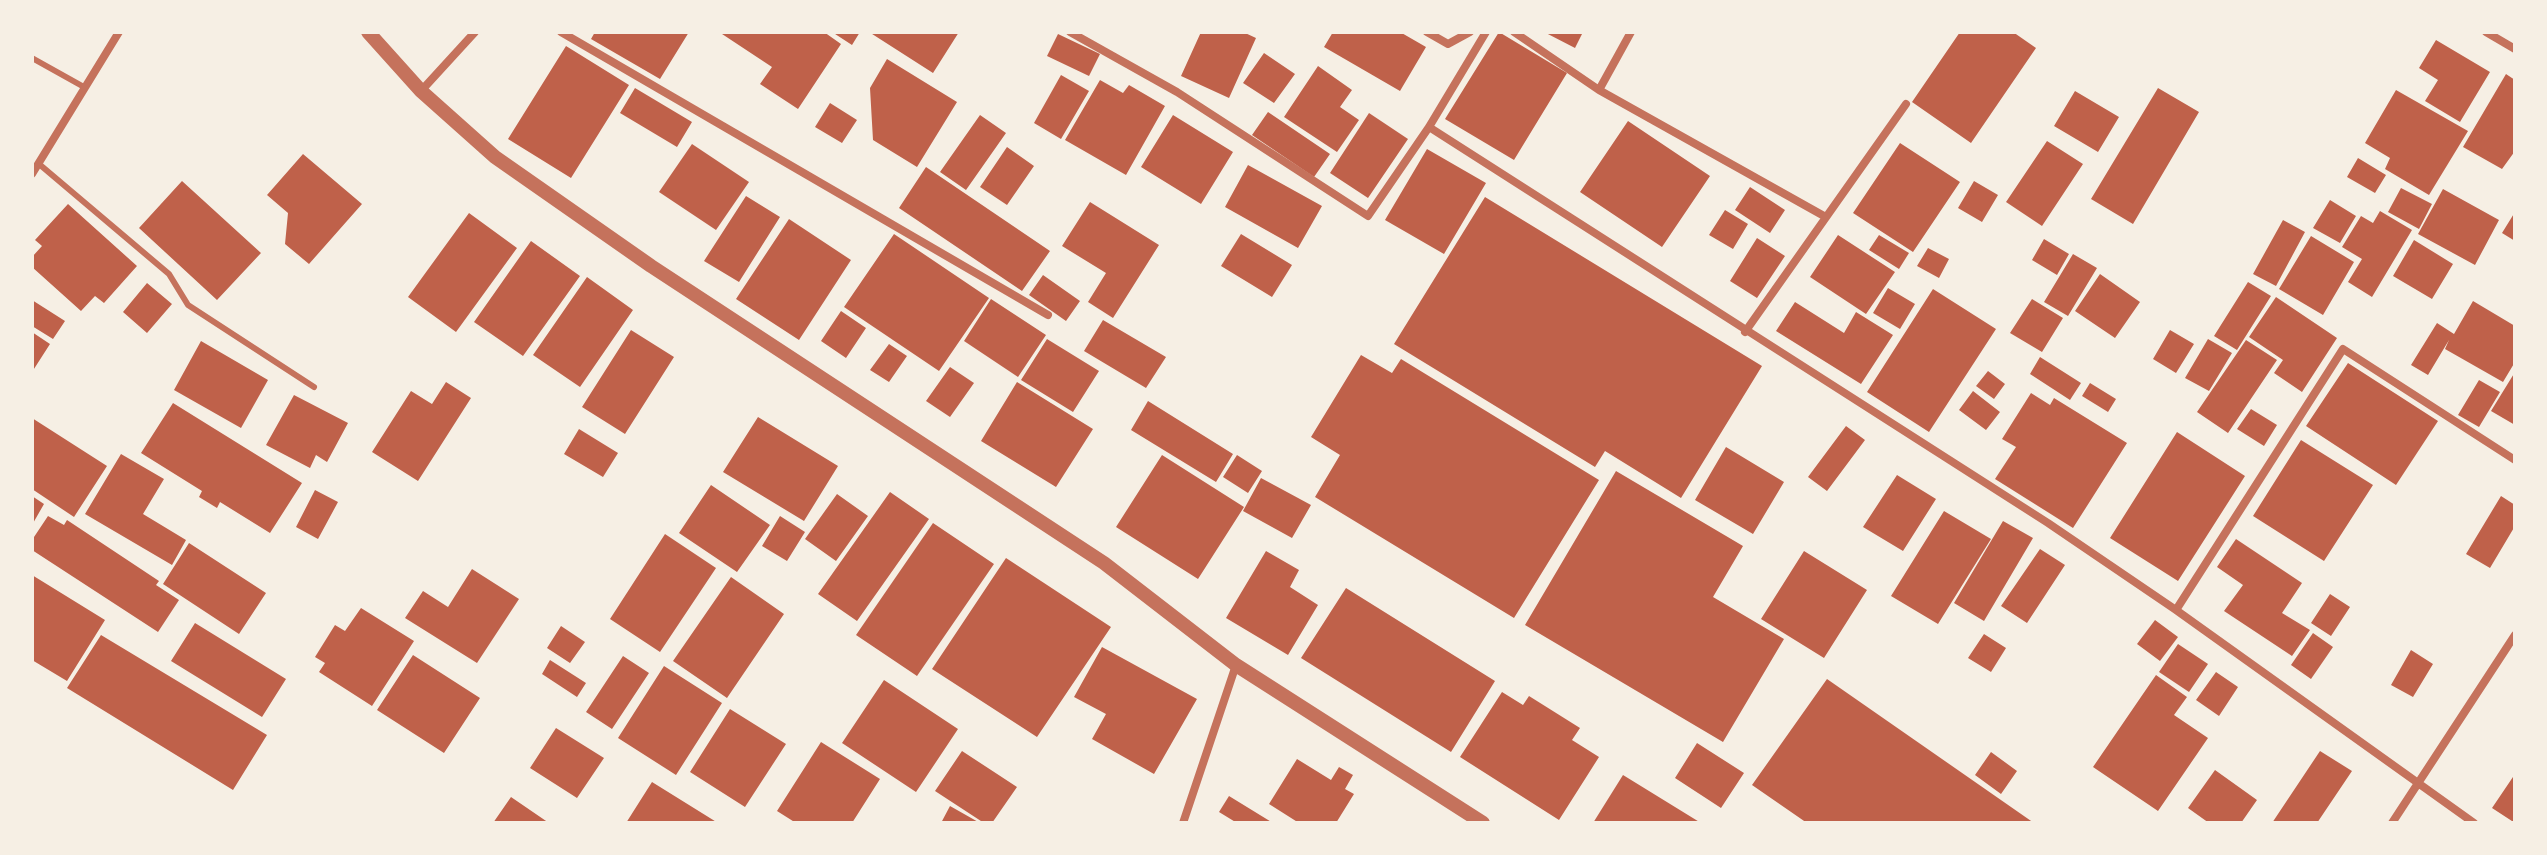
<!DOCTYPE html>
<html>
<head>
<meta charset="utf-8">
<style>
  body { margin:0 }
  #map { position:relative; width:2547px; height:855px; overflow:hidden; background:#f6efe4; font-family:"IBM Plex Sans",sans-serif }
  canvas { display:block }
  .frame { position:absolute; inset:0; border:34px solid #f6efe4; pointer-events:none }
</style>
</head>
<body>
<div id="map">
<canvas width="2547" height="855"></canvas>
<div class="frame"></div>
</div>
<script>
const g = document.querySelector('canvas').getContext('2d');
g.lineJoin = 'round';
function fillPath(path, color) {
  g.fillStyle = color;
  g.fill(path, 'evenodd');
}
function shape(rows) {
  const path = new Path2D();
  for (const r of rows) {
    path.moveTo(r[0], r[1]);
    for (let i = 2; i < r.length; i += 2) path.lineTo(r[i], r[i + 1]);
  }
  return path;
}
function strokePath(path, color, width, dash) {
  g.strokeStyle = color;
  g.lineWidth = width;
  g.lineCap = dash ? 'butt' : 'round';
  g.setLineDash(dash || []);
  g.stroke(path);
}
fillPath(shape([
  [595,32,689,32,660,79,591,39],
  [719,32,824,32,841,44,798,109,760,84,772,67],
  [832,32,860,32,852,45],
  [869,32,959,32,933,73],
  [1201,32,1243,32,1256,38,1229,98,1181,76],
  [1333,32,1400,32,1426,47,1400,91,1324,47],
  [1499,32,1567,73,1514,160,1445,119],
  [1544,32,1583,32,1575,48],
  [1960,32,2013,32,2036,48,1971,143,1912,102],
  [1058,34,1100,54,1089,76,1047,56],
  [2436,40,2490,72,2460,122,2425,101,2438,80,2419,68],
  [566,46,629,85,571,178,508,139],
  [1264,53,1295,74,1274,103,1243,83],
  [887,59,957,102,917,167,873,140,870,88],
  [1318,66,1352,90,1340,107,1359,120,1337,152,1284,117],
  [2506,74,2515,80,2515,151,2502,169,2463,147],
  [1061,75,1089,91,1061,139,1034,123],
  [1100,80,1123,93,1129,85,1165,106,1126,175,1065,140],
  [635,88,692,122,677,147,620,113],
  [2158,88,2199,112,2133,224,2091,199],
  [2396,90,2468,131,2429,195,2385,169,2390,158,2365,143],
  [2075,91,2119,117,2098,152,2054,126],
  [830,103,857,120,842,143,815,127],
  [1268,112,1330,154,1314,177,1252,135],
  [1369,113,1408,139,1368,198,1330,173],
  [980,115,1006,133,966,190,940,172],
  [1173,115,1233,152,1201,204,1141,167],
  [1628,121,1710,176,1662,247,1580,192],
  [2047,141,2083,164,2042,226,2006,202],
  [1900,143,1960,182,1913,252,1853,213],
  [692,144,749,182,716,230,659,192],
  [1007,147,1034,166,1007,205,980,187],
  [1427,149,1486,183,1444,254,1385,220],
  [303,154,362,204,309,264,285,244,288,213,267,195],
  [2358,158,2386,175,2375,193,2347,177],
  [1248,165,1322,206,1298,248,1225,207],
  [926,167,1050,251,1022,291,899,208],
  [182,181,261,253,217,300,139,228],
  [1974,181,1998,195,1982,222,1958,208],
  [1750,187,1785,210,1770,233,1735,210],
  [2401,188,2432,204,2419,229,2388,212],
  [2443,189,2499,220,2475,265,2418,234],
  [746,196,780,217,739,282,704,261],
  [1485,197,1762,366,1681,498,1605,451,1595,467,1394,344],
  [2330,200,2356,216,2340,243,2313,228],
  [1090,202,1159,245,1113,318,1088,302,1106,273,1062,246],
  [68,204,137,266,104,303,95,296,81,311,32,267,32,257,42,246,35,240],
  [1725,210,1748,224,1733,249,1709,235],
  [2380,211,2412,230,2372,297,2348,282,2362,259,2342,247,2361,216,2373,223],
  [2515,212,2515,241,2502,233],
  [469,213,517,248,456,332,408,297],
  [789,219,851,260,799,340,736,299],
  [2283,220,2305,232,2276,286,2253,274],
  [894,234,989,298,939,371,844,307],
  [1241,234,1292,265,1272,297,1221,266],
  [1838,235,1895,272,1866,314,1810,277],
  [1879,235,1909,253,1899,269,1869,250],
  [2311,236,2354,262,2323,315,2279,289],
  [1757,238,1785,256,1757,298,1730,281],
  [2044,239,2069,254,2057,275,2032,260],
  [2414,240,2453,264,2432,299,2393,276],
  [531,241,580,276,523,356,474,322],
  [1928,248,1949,259,1939,278,1917,266],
  [2073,254,2097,268,2068,316,2044,302],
  [2100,274,2140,302,2115,338,2075,311],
  [1043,275,1080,301,1066,321,1029,295],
  [587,277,633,310,580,387,533,355],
  [2248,282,2271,296,2237,350,2214,336],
  [147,283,172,304,147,333,123,312],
  [1888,288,1915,304,1900,329,1873,313],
  [1933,289,1996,329,1929,432,1867,392],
  [2276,297,2337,338,2302,392,2274,373,2283,360,2249,337],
  [991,299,1046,335,1018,377,964,341],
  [2032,299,2063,318,2042,352,2010,333],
  [32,300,65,321,53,339,32,326],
  [2473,301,2515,326,2515,362,2503,382,2445,349,2449,340,2428,375,2411,365,2437,323,2454,334],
  [1795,302,1844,333,1856,312,1893,335,1861,384,1776,331],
  [841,311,866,328,846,358,821,341],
  [1103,320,1166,357,1146,388,1084,351],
  [631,330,674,357,625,434,582,407],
  [2170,330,2194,344,2176,373,2153,359],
  [32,332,50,344,32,372],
  [1047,339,1099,371,1073,412,1021,380],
  [2208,339,2232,353,2209,391,2185,378],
  [2246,340,2277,360,2228,433,2197,412],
  [201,341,268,380,241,428,174,390],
  [889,344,907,356,889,382,870,370],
  [1361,355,1392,373,1401,359,1599,480,1514,618,1315,497,1340,455,1311,437],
  [2040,357,2081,383,2070,400,2030,374],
  [2348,363,2438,421,2396,485,2306,426],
  [950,367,974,383,950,417,926,401],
  [1988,371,2005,384,1994,399,1976,386],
  [2515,372,2515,425,2491,411],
  [2479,380,2500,392,2479,427,2458,415],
  [446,382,471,398,418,481,372,452,411,391,432,404],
  [1017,382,1093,429,1056,487,981,441],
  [2090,383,2116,399,2108,412,2082,396],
  [1973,391,2000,412,1986,430,1959,410],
  [2031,393,2050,405,2054,398,2127,443,2073,528,1995,479,2016,447,2002,439],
  [294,395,348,423,327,462,316,455,310,468,266,445],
  [1148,401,1233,454,1216,482,1131,430],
  [173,403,302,483,270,533,220,502,217,508,199,497,202,491,141,453],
  [2251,409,2277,425,2264,446,2237,429],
  [758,417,838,466,804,521,723,472],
  [32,418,107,466,74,517,32,489],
  [1846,426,1865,440,1827,491,1808,477],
  [579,429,618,453,603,477,564,454],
  [2177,432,2245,476,2178,581,2110,538],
  [2301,440,2373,485,2324,561,2253,516],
  [1726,447,1784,482,1753,534,1695,500],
  [121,454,164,479,143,514,186,540,172,565,85,514],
  [1162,455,1244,507,1198,579,1116,527],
  [1237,455,1262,471,1248,493,1223,477],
  [1616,471,1743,546,1713,597,1784,639,1723,742,1525,625],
  [1897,475,1936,499,1903,551,1863,527],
  [1261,478,1311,505,1292,538,1243,511],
  [711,485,770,525,737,572,679,533],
  [315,490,338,502,318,539,296,527],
  [890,492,929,519,857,621,818,594],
  [837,494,868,516,836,561,805,539],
  [32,496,44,504,32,525],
  [2501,496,2515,505,2515,526,2490,568,2466,554],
  [1944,511,1991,539,1938,624,1891,596],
  [48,516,64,525,67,520,159,581,156,585,179,600,158,632,32,550,32,540],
  [780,516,805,532,787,561,762,546],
  [2003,521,2033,538,1984,621,1954,603],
  [933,523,994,564,917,676,856,635],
  [665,534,716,568,660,652,610,619],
  [2236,539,2302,583,2282,613,2310,630,2292,656,2224,611,2243,585,2217,567],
  [189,543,266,593,239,634,163,584],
  [2040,549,2065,565,2027,623,2001,606],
  [1266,551,1299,570,1290,587,1318,605,1288,655,1226,618],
  [1804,551,1867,590,1824,658,1761,619],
  [1006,558,1111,627,1037,737,932,669],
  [472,569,519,599,477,663,405,618,423,591,448,607],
  [32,575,105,620,67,681,32,660],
  [731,577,784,614,727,698,673,661],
  [1346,588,1495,681,1451,752,1301,658],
  [2330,594,2350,607,2331,636,2311,623],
  [361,608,414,641,372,706,319,672,325,663,315,657,335,625,345,631],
  [2155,620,2178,637,2160,661,2137,644],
  [195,623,286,679,262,717,171,661],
  [561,626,585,642,570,663,547,648],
  [2313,633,2333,647,2311,679,2291,665],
  [1984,634,2006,648,1991,672,1968,658],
  [101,635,267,735,233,790,67,688],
  [2178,644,2208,664,2189,692,2159,672],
  [1102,647,1197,699,1154,774,1092,739,1106,714,1074,697],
  [2411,650,2433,664,2413,697,2391,685],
  [413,655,480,698,444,753,377,710],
  [623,656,649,673,612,729,586,712],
  [550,660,586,683,577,697,542,674],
  [664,666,722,703,676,775,618,738],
  [2216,672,2238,687,2219,716,2196,700],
  [2156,675,2187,697,2174,715,2208,738,2158,811,2093,767],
  [1827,679,2034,823,1807,823,1752,785],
  [884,680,958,729,916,792,842,743],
  [1502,692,1523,705,1529,696,1580,728,1572,740,1599,757,1559,820,1460,757],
  [730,709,786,744,745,807,690,772],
  [556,728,604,758,577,798,530,768],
  [821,742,880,779,852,823,796,823,777,811],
  [1697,743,1744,773,1721,808,1675,778],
  [962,751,1017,787,992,823,984,823,935,791],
  [2320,751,2352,771,2317,823,2272,823],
  [1991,752,2017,771,2001,794,1975,775],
  [1297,759,1331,780,1339,767,1353,775,1345,789,1354,794,1336,823,1299,823,1269,804],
  [2215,770,2257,800,2241,823,2209,823,2188,808],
  [2515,774,2515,823,2492,808],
  [1623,775,1701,823,1593,823],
  [652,782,718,823,626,823],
  [1229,796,1273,823,1237,823,1219,812],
  [511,797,549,823,493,823],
  [950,806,980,823,941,823]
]), '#bf614a');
strokePath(shape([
  [32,58,84,87],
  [39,164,169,274,188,305,314,387]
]), '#c5725c', 6);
strokePath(shape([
  [561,32,1048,315],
  [1070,32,1177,92,1368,216,1429,127,1486,32],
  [1427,32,1448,44,1470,32],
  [1514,32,1599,90,1824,216],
  [2486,32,2515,49],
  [1599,90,1631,32],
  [421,91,475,32],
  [1429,127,2048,523,2176,610,2474,823],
  [32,174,119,32],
  [1745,332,1906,104],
  [2176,610,2343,349,2515,460],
  [1183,823,1236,665],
  [2392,823,2515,635]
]), '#c5725c', 8);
strokePath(shape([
  [368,32,421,91,495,157,651,266,1104,563,1236,665,1483,823]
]), '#c5725c', 14);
</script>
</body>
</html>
